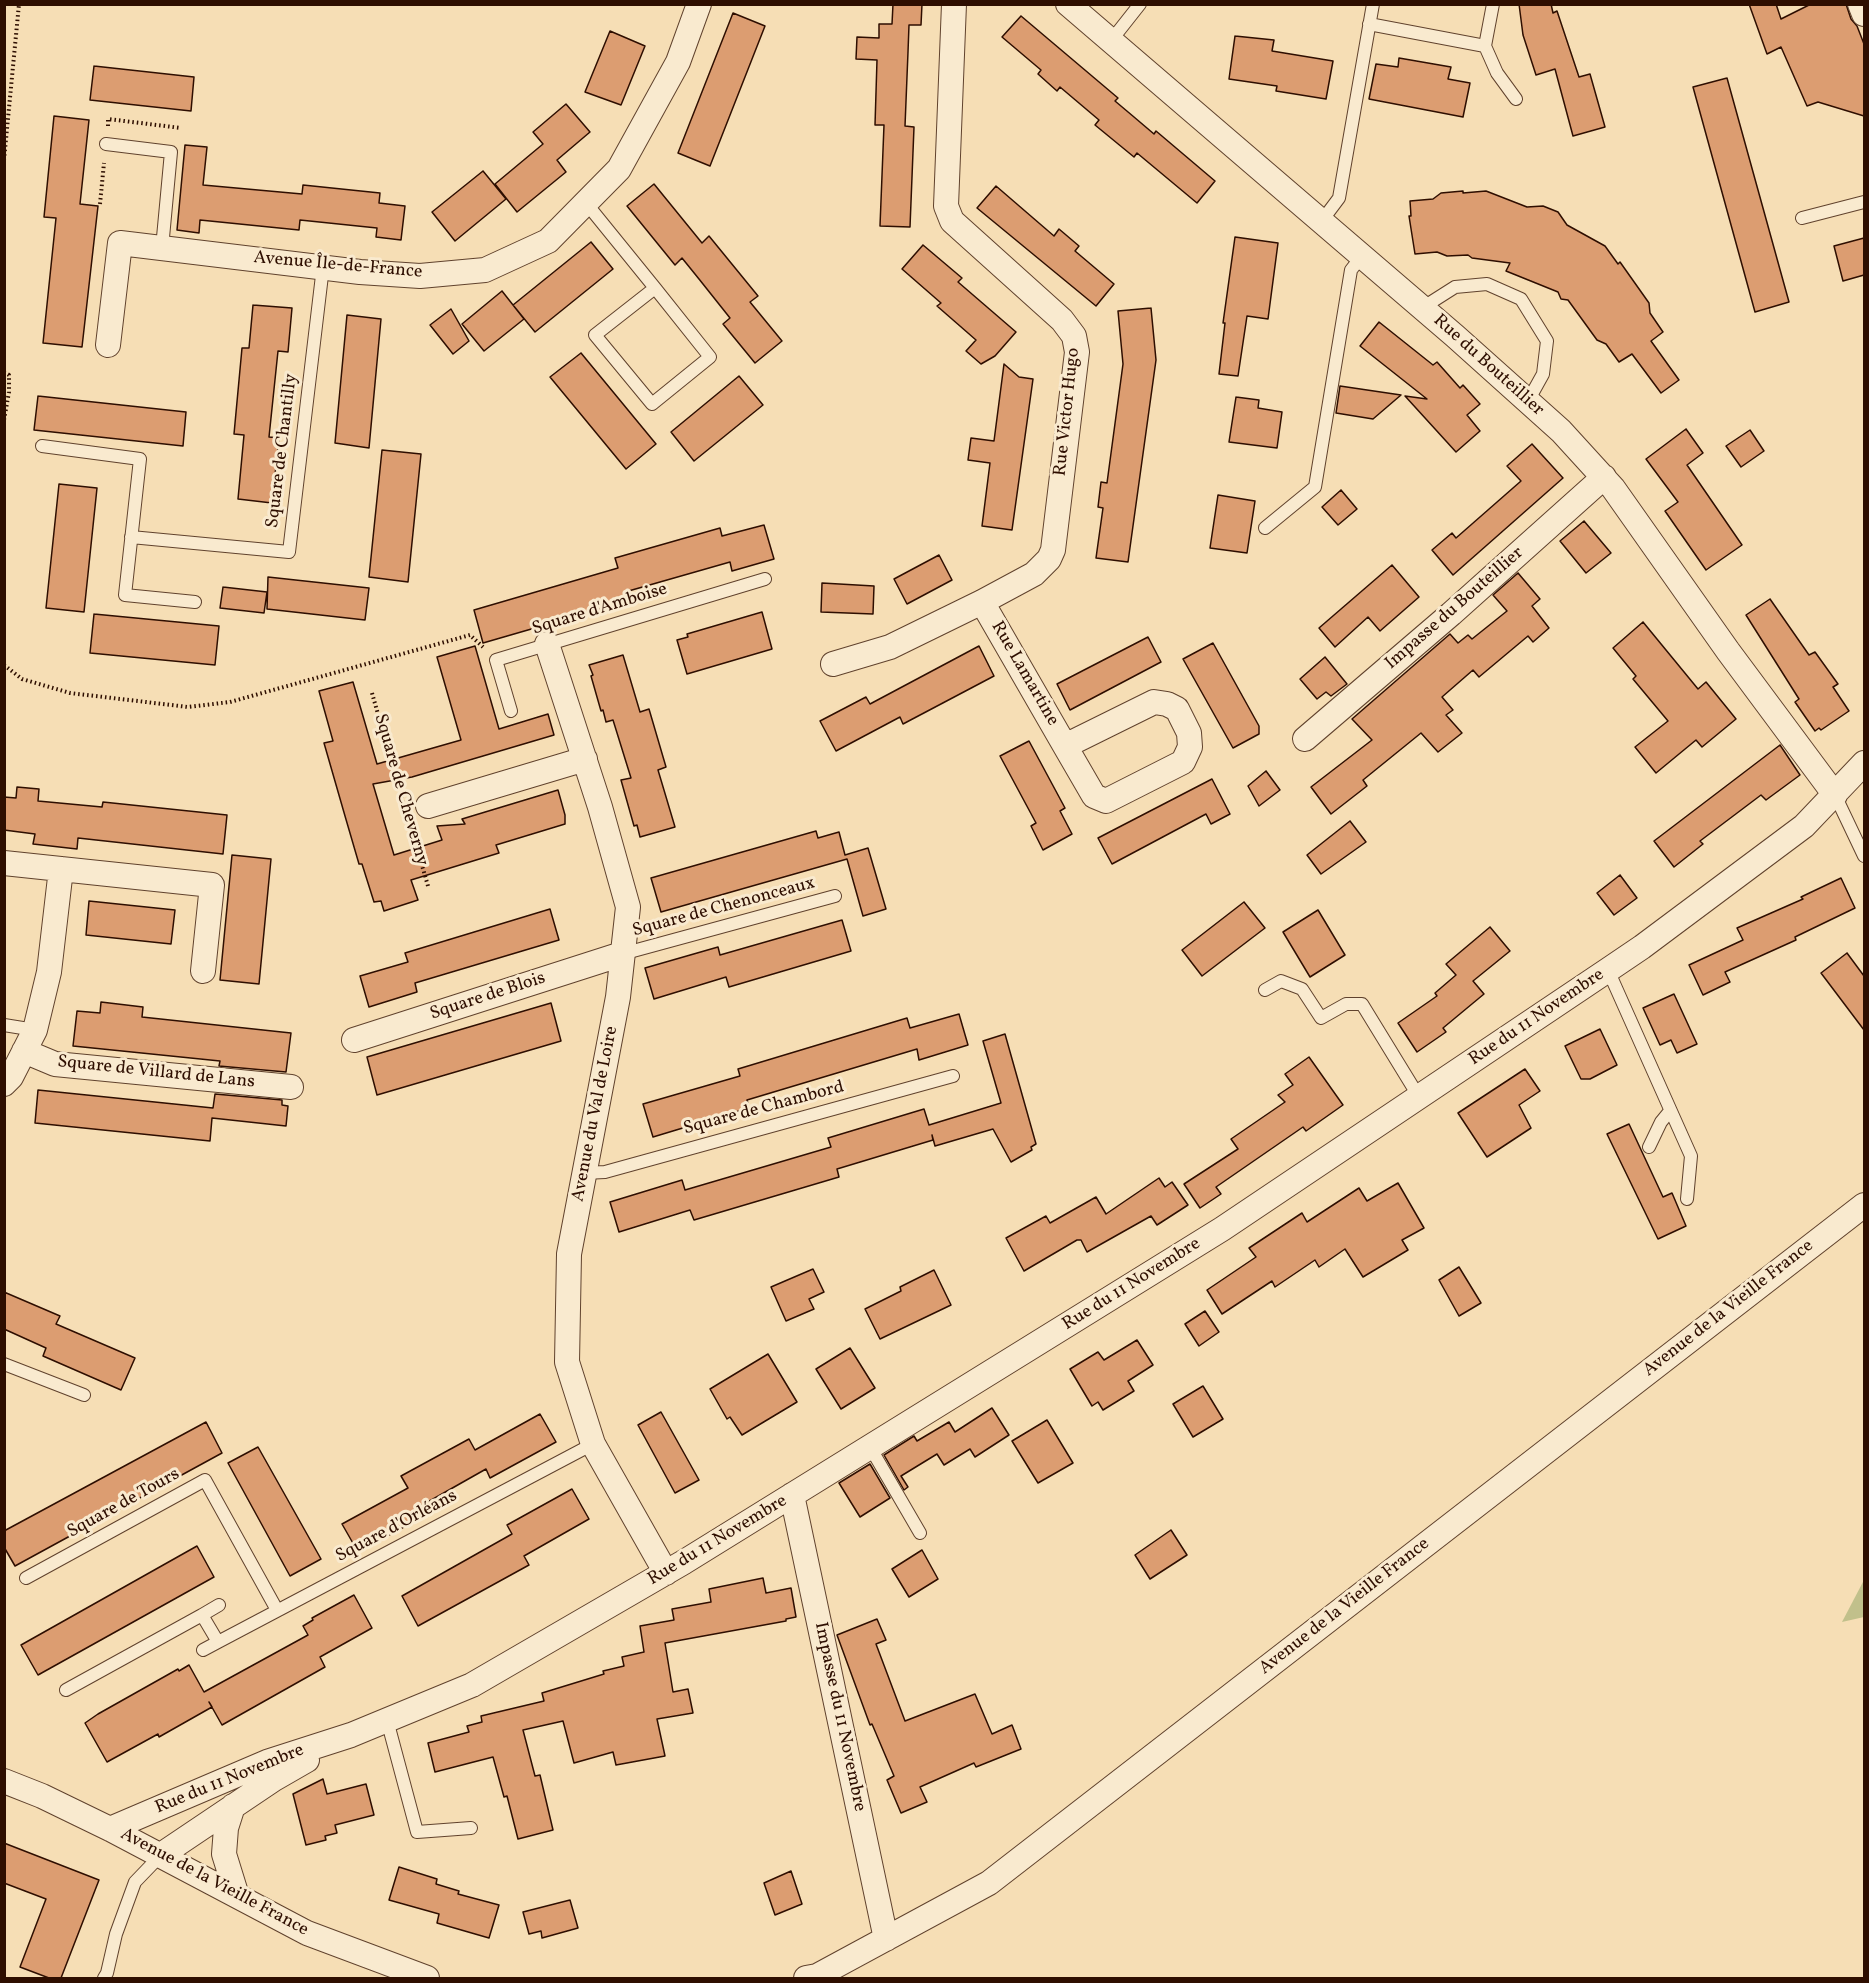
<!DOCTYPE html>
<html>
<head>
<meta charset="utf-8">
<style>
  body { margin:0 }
  #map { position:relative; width:1869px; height:1983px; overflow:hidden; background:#f6deb5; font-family:Vollkorn,serif }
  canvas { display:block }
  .frame { position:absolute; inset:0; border:6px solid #2e0e00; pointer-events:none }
</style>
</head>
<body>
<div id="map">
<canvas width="1869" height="1983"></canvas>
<div class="frame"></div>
</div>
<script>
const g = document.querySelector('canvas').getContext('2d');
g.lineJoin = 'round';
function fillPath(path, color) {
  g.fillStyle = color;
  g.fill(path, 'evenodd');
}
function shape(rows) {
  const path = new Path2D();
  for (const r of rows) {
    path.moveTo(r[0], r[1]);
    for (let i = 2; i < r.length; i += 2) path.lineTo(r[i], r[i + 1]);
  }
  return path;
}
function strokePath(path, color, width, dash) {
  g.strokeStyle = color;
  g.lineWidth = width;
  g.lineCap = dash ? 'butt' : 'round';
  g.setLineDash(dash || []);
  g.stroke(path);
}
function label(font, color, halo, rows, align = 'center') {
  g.font = font + ' Vollkorn,serif';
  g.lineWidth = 6;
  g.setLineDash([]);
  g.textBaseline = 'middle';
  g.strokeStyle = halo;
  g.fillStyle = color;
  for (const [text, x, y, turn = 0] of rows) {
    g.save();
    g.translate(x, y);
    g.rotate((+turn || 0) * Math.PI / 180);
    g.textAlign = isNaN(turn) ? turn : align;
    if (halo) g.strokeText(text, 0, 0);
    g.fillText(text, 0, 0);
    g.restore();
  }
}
fillPath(shape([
  [1864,1580,1864,1617,1842,1622]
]), '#c1c08b');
const building = shape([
  [893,4,922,4,921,25,909,25,908,52,905,126,914,127,910,227,880,226,884,125,875,125,877,60,856,59,857,37,879,38,879,24,892,24,893,4],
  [1519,4,1551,4,1553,13,1557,11,1579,77,1590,74,1605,127,1573,136,1555,69,1536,75,1523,35,1519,4],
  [1749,4,1776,4,1781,19,1811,4,1846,4,1851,19,1857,26,1864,44,1864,116,1818,102,1807,106,1781,47,1767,54,1749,4],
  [733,13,765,26,710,166,678,153,733,13],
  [1021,16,1118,98,1115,101,1134,117,1154,134,1156,131,1215,181,1197,203,1137,153,1134,157,1095,125,1099,120,1060,87,1057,91,1038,74,1041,70,1002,37,1021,16],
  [610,31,645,46,621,105,585,92,610,31],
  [1235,36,1274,40,1272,51,1333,61,1326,99,1276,91,1277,86,1229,79,1235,36],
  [1399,58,1451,67,1448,79,1470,83,1463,117,1369,99,1376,64,1398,67,1399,58],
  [94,66,194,77,191,111,90,100,94,66],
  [1727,78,1789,302,1755,312,1693,87,1727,78],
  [566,104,590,132,557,160,566,172,517,212,495,184,543,144,533,132,566,104],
  [54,116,89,120,80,204,98,206,82,347,43,343,56,218,44,217,54,116],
  [185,145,207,147,203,185,302,194,303,185,380,193,379,203,405,206,401,240,376,237,377,228,300,220,299,230,200,220,199,233,177,230,185,145],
  [483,171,506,199,455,241,432,212,483,171],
  [654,184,702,243,709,236,758,296,750,302,782,341,755,363,723,324,730,318,699,279,682,258,675,265,627,206,654,184],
  [996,186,1054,236,1059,229,1079,246,1075,251,1114,284,1096,306,977,208,996,186],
  [1463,191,1463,193,1486,191,1527,207,1543,206,1558,212,1567,225,1605,246,1618,264,1620,262,1649,303,1650,313,1663,332,1651,341,1679,380,1661,393,1632,354,1619,362,1606,344,1597,340,1568,300,1561,299,1558,292,1506,271,1510,263,1472,258,1468,255,1447,256,1437,252,1415,254,1409,216,1411,216,1410,201,1433,199,1441,193,1463,191],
  [1235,237,1278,243,1268,319,1247,316,1238,376,1219,374,1225,323,1223,323,1235,237],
  [1864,238,1864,275,1843,281,1834,246,1864,238],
  [591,242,613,269,535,332,513,305,591,242],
  [923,245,962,278,958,282,1016,332,995,356,981,364,966,351,976,340,937,306,941,303,902,269,923,245],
  [502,291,524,319,484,351,462,324,502,291],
  [253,305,292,308,288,352,278,351,269,437,279,438,272,503,238,499,244,435,234,434,242,348,249,348,253,305],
  [1151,308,1156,360,1128,562,1096,558,1103,508,1098,507,1101,482,1107,483,1123,364,1118,311,1151,308],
  [451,309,469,341,453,354,430,325,451,309],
  [347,315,381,319,369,448,335,443,347,315],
  [1379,322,1433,365,1437,362,1460,388,1463,385,1480,404,1467,415,1480,431,1456,452,1405,396,1427,399,1360,346,1379,322],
  [581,353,656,444,626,469,550,377,581,353],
  [1004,364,1019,377,1033,379,1012,530,982,526,990,463,968,460,971,438,994,441,1004,364],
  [739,376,763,405,694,461,671,432,739,376],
  [1340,386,1401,395,1373,419,1336,413,1340,386],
  [38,396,186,412,183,446,34,430,38,396],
  [1236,397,1259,400,1258,408,1282,412,1277,448,1229,442,1236,397],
  [1686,429,1703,453,1687,465,1742,545,1706,570,1665,511,1678,502,1646,459,1686,429],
  [1750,430,1764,451,1741,467,1726,446,1750,430],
  [1532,444,1563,478,1453,575,1432,550,1452,533,1456,538,1521,481,1507,466,1532,444],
  [382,450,421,454,408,582,369,577,382,450],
  [59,484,97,488,84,612,46,608,59,484],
  [1341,490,1357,509,1338,525,1322,507,1341,490],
  [1218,495,1255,501,1247,553,1210,548,1218,495],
  [1584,521,1611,553,1586,573,1560,541,1584,521],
  [764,525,774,559,732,571,730,562,625,592,628,601,483,643,474,610,618,568,615,558,720,528,722,536,764,525],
  [939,555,952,580,907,604,894,579,939,555],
  [1392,565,1419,597,1380,631,1368,617,1335,647,1319,628,1392,565],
  [1518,573,1540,599,1532,606,1549,628,1533,642,1528,636,1479,677,1473,670,1442,697,1453,710,1446,715,1462,733,1438,752,1421,733,1363,780,1367,786,1331,814,1311,787,1372,740,1352,719,1450,634,1458,643,1468,635,1472,639,1507,611,1493,595,1518,573],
  [268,577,369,588,365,620,267,609,268,577],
  [822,583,874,586,873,614,821,612,822,583],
  [223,587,267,592,264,613,220,608,223,587],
  [1770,599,1809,655,1815,652,1838,684,1833,687,1849,711,1821,730,1819,728,1815,731,1795,702,1799,699,1746,615,1770,599],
  [762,612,772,649,687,674,677,640,688,637,687,634,762,612],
  [94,614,219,626,215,665,90,653,94,614],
  [1643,622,1698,689,1706,682,1736,719,1702,747,1696,740,1656,773,1635,747,1668,721,1633,679,1636,676,1613,648,1643,622],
  [1148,637,1161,662,1070,710,1057,684,1148,637],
  [1213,643,1259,726,1259,734,1233,748,1183,659,1213,643],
  [475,646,499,729,548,714,554,735,412,777,373,784,394,855,442,840,437,826,465,824,462,819,558,790,565,815,565,824,496,845,499,853,411,880,418,900,384,911,381,901,374,902,362,864,359,864,345,816,324,743,333,741,319,691,353,682,377,764,461,740,437,657,475,646],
  [979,646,994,676,903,724,900,717,836,751,820,721,866,697,870,704,979,646],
  [623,655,640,712,649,709,666,767,658,770,675,827,640,837,637,825,634,826,621,780,631,778,613,720,606,722,603,710,601,711,591,676,593,675,589,665,623,655],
  [1325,657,1347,684,1331,696,1326,692,1317,699,1300,679,1325,657],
  [1029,741,1065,808,1060,811,1072,834,1043,850,1031,826,1036,823,1000,756,1029,741],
  [1780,745,1800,775,1766,800,1761,795,1700,841,1703,844,1674,867,1654,841,1780,745],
  [1266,771,1280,790,1259,806,1248,786,1266,771],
  [1212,779,1230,814,1211,824,1206,814,1112,864,1098,838,1212,779],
  [17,787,39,789,38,801,102,807,103,802,227,815,223,854,78,838,77,849,33,844,35,834,4,830,4,797,16,798,17,787],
  [1350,821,1366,842,1321,874,1307,855,1350,821],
  [816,831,818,838,839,832,845,855,868,848,886,909,863,916,847,859,661,912,651,878,816,831],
  [232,855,271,859,259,984,220,980,232,855],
  [1620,875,1637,898,1614,915,1597,893,1620,875],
  [1841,878,1855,908,1795,937,1796,940,1725,972,1730,982,1703,995,1689,965,1743,940,1737,928,1803,899,1801,897,1841,878],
  [89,901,175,910,171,944,86,935,89,901],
  [1244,902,1265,928,1202,976,1182,950,1244,902],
  [550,909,559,940,415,983,417,992,369,1007,360,976,408,962,405,953,550,909],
  [1318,910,1345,955,1310,977,1283,932,1318,910],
  [842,920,851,951,729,987,726,977,654,999,645,968,718,947,720,955,842,920],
  [1490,927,1510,951,1473,981,1484,994,1443,1028,1446,1032,1417,1052,1398,1023,1437,996,1435,993,1456,975,1446,964,1490,927],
  [1847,953,1864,976,1864,1030,1821,973,1847,953],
  [1674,994,1697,1044,1677,1053,1671,1040,1660,1045,1643,1008,1674,994],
  [101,1002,143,1007,142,1017,291,1033,286,1072,219,1066,220,1061,73,1046,77,1011,100,1013,101,1002],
  [551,1003,561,1041,377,1095,367,1057,551,1003],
  [959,1014,968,1045,919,1060,917,1049,747,1100,749,1108,653,1137,643,1104,740,1076,738,1069,907,1018,910,1028,959,1014],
  [1600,1029,1617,1065,1590,1079,1581,1079,1565,1046,1600,1029],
  [1005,1034,1036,1144,1031,1147,1032,1150,1011,1162,993,1129,935,1146,932,1135,933,1140,837,1169,839,1177,694,1220,690,1210,619,1232,610,1202,682,1180,685,1190,831,1147,828,1138,924,1109,929,1125,1001,1103,983,1041,1005,1034],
  [1309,1057,1343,1105,1306,1131,1303,1127,1216,1187,1221,1194,1200,1208,1184,1184,1238,1149,1231,1139,1285,1102,1278,1095,1293,1085,1285,1074,1309,1057],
  [1525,1069,1540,1091,1519,1105,1531,1128,1487,1157,1458,1113,1525,1069],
  [38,1090,213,1108,215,1094,282,1100,282,1105,288,1106,286,1126,212,1118,210,1141,35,1123,38,1090],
  [1629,1124,1663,1197,1672,1193,1686,1226,1658,1239,1607,1134,1629,1124],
  [1159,1178,1165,1187,1172,1182,1188,1205,1157,1225,1151,1216,1087,1252,1081,1240,1077,1240,1024,1271,1006,1238,1046,1216,1050,1223,1096,1197,1106,1214,1159,1178],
  [1398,1183,1424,1228,1402,1240,1408,1250,1363,1277,1345,1249,1319,1267,1315,1260,1275,1287,1272,1281,1222,1314,1207,1290,1256,1257,1249,1248,1302,1213,1307,1222,1359,1188,1367,1201,1398,1183],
  [1459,1267,1481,1303,1459,1316,1439,1280,1459,1267],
  [813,1269,824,1292,809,1299,814,1309,786,1321,771,1287,813,1269],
  [934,1270,951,1305,880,1339,865,1309,901,1291,900,1287,934,1270],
  [4,1292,60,1316,56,1324,135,1358,121,1390,43,1356,46,1348,4,1329,4,1292],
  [1205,1311,1219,1332,1199,1346,1185,1324,1205,1311],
  [1137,1340,1153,1365,1128,1381,1134,1391,1103,1410,1098,1402,1092,1406,1070,1369,1098,1352,1104,1360,1137,1340],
  [850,1348,875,1388,841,1409,816,1369,850,1348],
  [768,1354,797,1402,742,1435,730,1417,727,1419,710,1389,768,1354],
  [1203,1386,1223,1419,1193,1437,1173,1404,1203,1386],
  [992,1408,1009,1435,975,1457,970,1449,944,1465,937,1454,901,1476,908,1487,904,1490,884,1455,914,1436,917,1441,949,1422,955,1432,992,1408],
  [661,1412,699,1480,675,1493,638,1425,661,1412],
  [540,1414,556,1442,490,1478,486,1469,463,1482,419,1507,424,1516,358,1552,342,1524,408,1488,401,1476,469,1439,475,1450,540,1414],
  [1047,1420,1073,1463,1038,1483,1012,1441,1047,1420],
  [206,1422,222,1453,15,1566,4,1547,4,1531,206,1422],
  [258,1447,321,1559,290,1576,228,1463,258,1447],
  [870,1464,890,1498,860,1517,839,1483,870,1464],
  [572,1489,589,1519,524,1556,529,1565,418,1626,402,1596,512,1534,507,1525,572,1489],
  [1171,1530,1187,1555,1150,1579,1135,1555,1171,1530],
  [197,1546,214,1577,38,1675,21,1645,197,1546],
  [922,1550,938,1579,909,1597,892,1569,922,1550],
  [763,1578,766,1593,791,1588,796,1617,786,1619,786,1621,665,1643,673,1692,688,1689,693,1713,657,1719,665,1756,616,1765,613,1752,574,1763,563,1721,523,1730,535,1776,540,1775,553,1830,518,1839,507,1796,504,1797,493,1757,435,1772,428,1743,469,1732,467,1726,482,1722,481,1716,544,1701,542,1693,604,1674,603,1671,624,1666,622,1657,644,1652,640,1626,674,1620,672,1609,711,1602,709,1589,763,1578],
  [354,1595,372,1628,320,1657,325,1667,222,1725,209,1702,212,1707,159,1737,158,1734,107,1762,85,1723,98,1714,178,1669,179,1671,189,1665,204,1692,308,1635,303,1626,313,1620,312,1618,354,1595],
  [877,1619,886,1640,876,1644,905,1721,975,1694,992,1734,1012,1725,1021,1749,976,1767,974,1763,920,1787,927,1802,901,1813,887,1780,894,1776,872,1724,870,1725,837,1635,877,1619],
  [323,1779,327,1794,366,1784,374,1815,335,1825,337,1833,325,1836,326,1840,306,1845,293,1794,323,1779],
  [4,1843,99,1880,61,1978,49,1978,20,1967,46,1899,4,1883,4,1843],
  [399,1867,437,1879,436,1884,459,1891,458,1894,499,1905,489,1938,437,1923,439,1914,389,1900,399,1867],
  [791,1871,802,1904,775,1915,764,1883,791,1871],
  [570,1900,578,1928,542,1938,541,1931,529,1934,523,1912,570,1900]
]);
fillPath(building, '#dc9d71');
strokePath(building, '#2e0e00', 1.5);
const lane = shape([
  [1493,4,1485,46,1497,73,1516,99],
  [1369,24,1485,46],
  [1110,42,1140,4],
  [106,144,171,152,162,248],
  [586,203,655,288,710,357,652,404,595,335,655,288],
  [1802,218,1864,202],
  [1321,222,1339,198,1373,4],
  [1422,308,1455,287,1487,284,1521,299,1547,341,1543,374,1528,401],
  [42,446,140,459,125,595,195,602],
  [1265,528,1315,487,1351,270,1362,256],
  [131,537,289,552,323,267],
  [511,711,496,660,765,579],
  [1835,795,1864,856],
  [622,954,835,896],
  [1608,970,1691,1156,1687,1199],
  [1265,990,1281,981,1302,989,1321,1018,1346,1004,1362,1004,1419,1097],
  [4,1025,35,1030],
  [1649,1147,1661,1122,1670,1111],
  [584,1173,605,1172,953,1076],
  [4,1364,84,1395],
  [870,1447,920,1533],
  [26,1578,205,1480,277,1610],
  [202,1615,219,1605],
  [203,1650,218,1642],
  [66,1690,202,1615,218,1642,593,1444],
  [387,1720,417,1832,471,1828],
  [104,1978,107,1973,116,1934,135,1882,161,1855]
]);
const street = shape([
  [1068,4,1455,336,1561,431,1613,488,1728,651,1835,795],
  [1860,4,1864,14],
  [108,345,120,243,360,272,420,276,485,270,548,241,619,169,678,62,699,4],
  [982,602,1065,746,1094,796,1106,801,1183,762,1190,747,1189,733,1177,709,1167,704,1154,702,1065,746],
  [547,644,600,807,628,907,618,997,569,1254,567,1362,593,1444,666,1573],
  [833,664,890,647,982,602,1034,574,1049,559,1053,550,1077,352,1074,336,1062,320,952,221,946,206,954,4],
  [1305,739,1451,614,1604,477],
  [428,806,585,759],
  [4,863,212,885,203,971],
  [354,1040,622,954],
  [24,1051,55,1064,291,1087],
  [4,1084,11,1077,35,1030,49,972,61,869],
  [792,1495,886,1939],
  [4,1781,42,1796,110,1829,307,1933,427,1978],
  [233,1806,226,1828,224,1854,237,1896],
  [110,1829,267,1762,351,1735,472,1685,684,1562,1222,1229,1608,970,1642,947,1804,826,1864,763],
  [161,1855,274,1779,307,1760],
  [806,1978,817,1976,989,1883,1864,1205]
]);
strokePath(lane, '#60422d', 14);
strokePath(street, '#60422d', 26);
strokePath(shape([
  [108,126,108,119,181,128],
  [4,160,19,4],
  [100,204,104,163],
  [4,372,9,375,9,392,4,420],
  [4,665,22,679,70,693,188,707,230,702,470,635,483,647],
  [372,693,403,802],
  [410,824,428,886]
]), '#2e0e00', 4, [1.5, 3]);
strokePath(lane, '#f9eacf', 12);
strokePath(street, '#f9eacf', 24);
label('18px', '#2e0e00', '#f9eacf', [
  ["Avenue Île-de-France",338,266,5],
  ["Rue du Bouteillier",1488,366,42],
  ["Rue Victor Hugo",1068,412,-84],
  ["Square de Chantilly",283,451,-83],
  ["Impasse du Bouteillier",1455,609,-41],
  ["Square d'Amboise",600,610,-17],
  ["Rue Lamartine",1024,674,60],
  ["Square de Cheverny",400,790,74],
  ["Square de Chenonceaux",724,908,-15],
  ["Square de Blois",488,997,-18],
  ["Rue du 11 Novembre",1537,1018,-34],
  ["Square de Villard de Lans",156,1073,6],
  ["Square de Chambord",764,1109,-15],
  ["Avenue du Val de Loire",596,1114,-79],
  ["Rue du 11 Novembre",1132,1285,-32],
  ["Avenue de la Vieille France",1729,1309,-38],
  ["Square de Tours",124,1504,-29],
  ["Square d'Orléans",397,1527,-28],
  ["Rue du 11 Novembre",718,1541,-31],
  ["Avenue de la Vieille France",1345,1607,-38],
  ["Impasse du 11 Novembre",839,1717,78],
  ["Rue du 11 Novembre",230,1780,-22],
  ["Avenue de la Vieille France",214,1883,28]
]);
</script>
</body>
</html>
